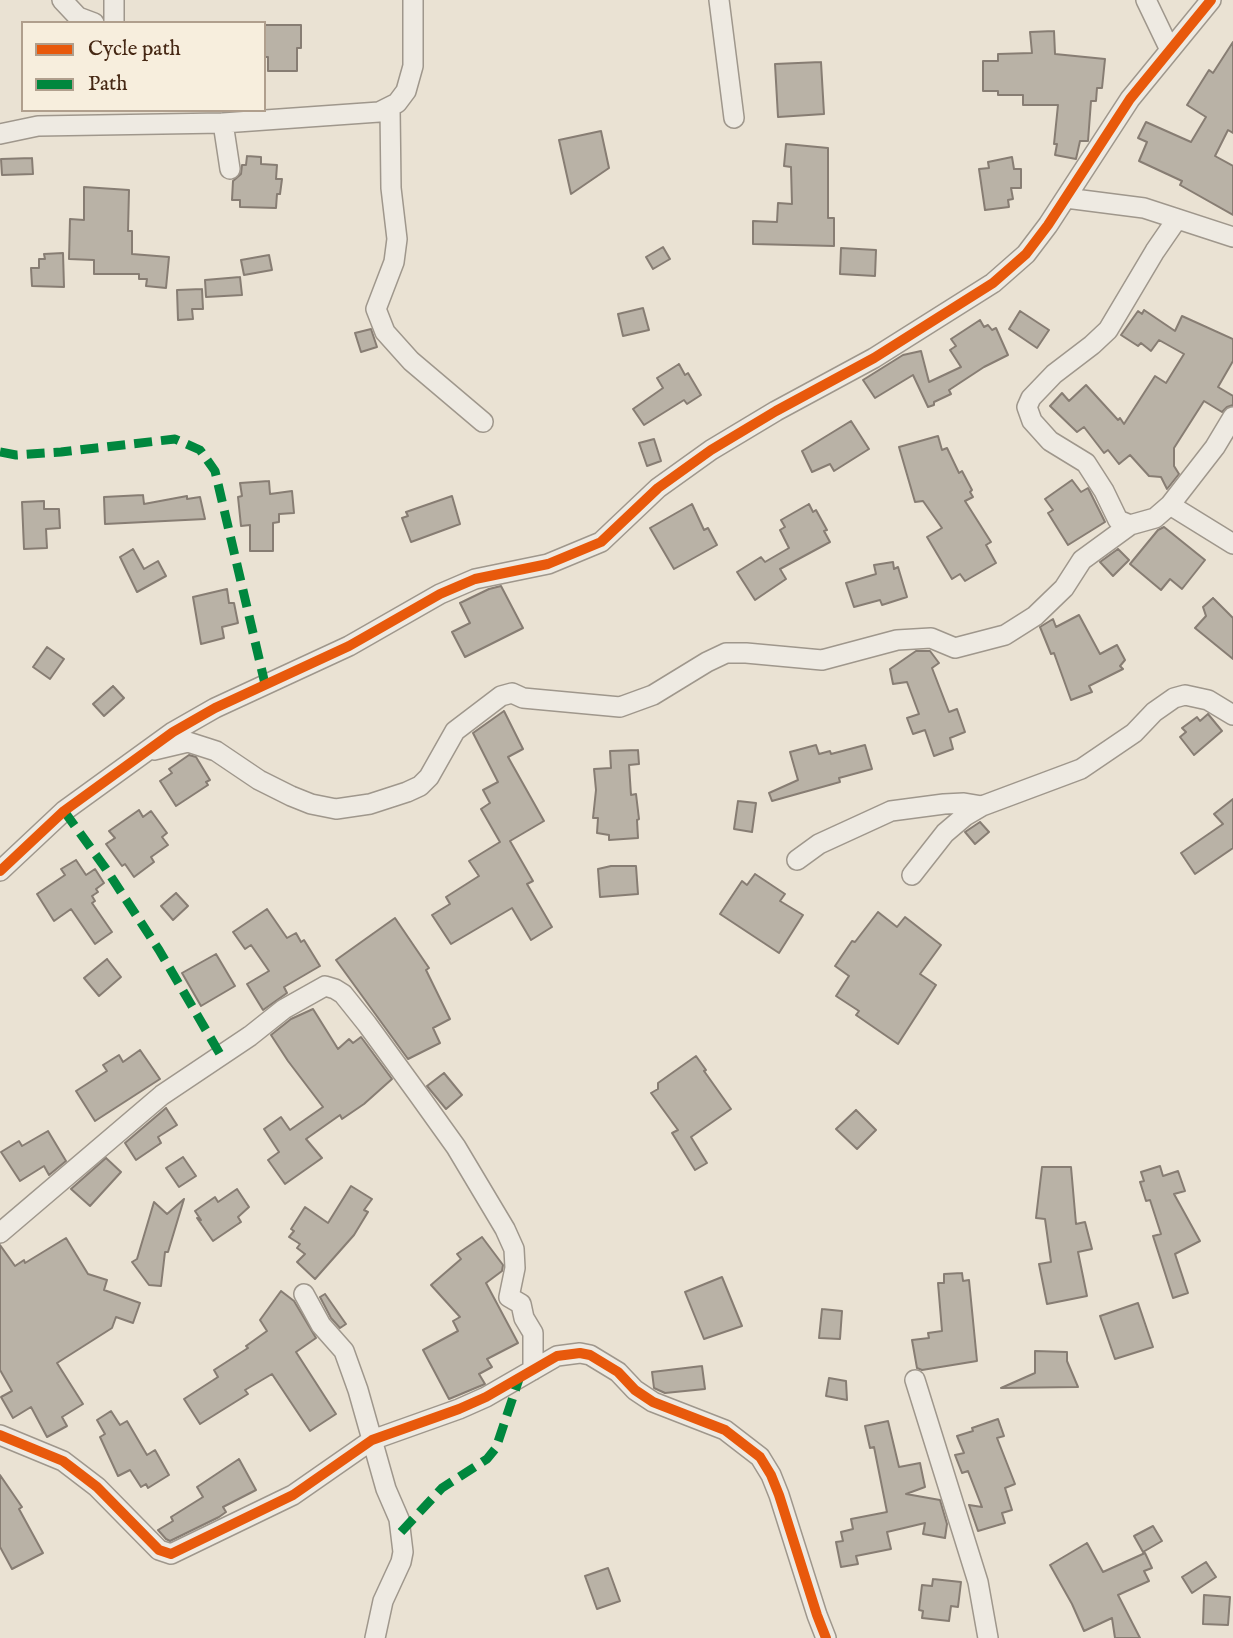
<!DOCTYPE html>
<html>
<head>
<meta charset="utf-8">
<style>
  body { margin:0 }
  #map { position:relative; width:1233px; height:1638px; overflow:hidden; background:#eae2d3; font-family:"IM FELL English",serif }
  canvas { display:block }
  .legend { position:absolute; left:21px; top:21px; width:245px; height:91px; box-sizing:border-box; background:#f7eedd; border:2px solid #b09f8d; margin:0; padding:9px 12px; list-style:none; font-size:21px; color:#462814 }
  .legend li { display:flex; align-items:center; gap:14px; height:35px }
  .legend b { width:35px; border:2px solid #b09f8d }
</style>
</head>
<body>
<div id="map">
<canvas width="1233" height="1638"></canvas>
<ul class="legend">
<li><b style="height:9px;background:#e8590c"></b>Cycle path</li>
<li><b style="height:9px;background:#00873e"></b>Path</li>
</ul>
</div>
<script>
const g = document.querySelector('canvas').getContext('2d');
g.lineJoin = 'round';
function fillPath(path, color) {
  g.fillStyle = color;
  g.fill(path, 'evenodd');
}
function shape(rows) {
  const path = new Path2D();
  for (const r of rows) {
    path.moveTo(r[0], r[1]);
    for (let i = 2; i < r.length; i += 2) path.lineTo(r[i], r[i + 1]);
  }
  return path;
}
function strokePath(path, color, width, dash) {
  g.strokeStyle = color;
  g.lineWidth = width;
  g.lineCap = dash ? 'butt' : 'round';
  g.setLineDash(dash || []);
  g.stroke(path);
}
const building = shape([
  [264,25,301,25,301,48,297,48,297,71,268,71,268,57,264,57,264,25],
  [1054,31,1055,54,1105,59,1102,88,1097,88,1096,101,1091,101,1088,141,1080,141,1076,159,1055,155,1057,144,1054,144,1058,105,1023,105,1023,95,998,95,998,91,983,91,983,61,998,61,998,54,1032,53,1030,32,1054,31],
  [1233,42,1233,133,1228,130,1215,156,1233,166,1233,215,1180,185,1182,181,1139,161,1147,142,1138,138,1146,122,1191,142,1206,117,1187,105,1209,70,1213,73,1233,42],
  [821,62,824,114,778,117,775,64,821,62],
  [601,131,609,168,571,194,559,140,601,131],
  [786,144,828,148,828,218,834,218,834,246,753,244,753,221,777,222,778,203,792,204,791,167,784,166,786,144],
  [247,156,261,157,261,164,277,165,276,179,282,179,280,194,277,194,276,208,240,207,240,200,232,200,233,181,241,174,242,165,246,165,247,156],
  [1012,157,1014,169,1021,169,1021,188,1011,188,1013,199,1008,200,1009,207,985,210,979,169,989,168,988,162,1012,157],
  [32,158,33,174,2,175,1,159,32,158],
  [84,187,129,190,128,231,132,231,132,254,169,257,166,288,146,286,147,279,139,279,139,274,94,274,94,260,69,259,70,219,84,220,84,187],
  [663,247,670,259,653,269,646,257,663,247],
  [841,248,876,250,875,276,840,274,841,248],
  [63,253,64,287,32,286,31,268,39,268,39,259,45,259,44,254,63,253],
  [269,255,272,270,244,275,241,260,269,255],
  [240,277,242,295,206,297,205,280,240,277],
  [202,289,203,309,192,309,193,319,178,320,177,290,202,289],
  [643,308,649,330,623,336,618,314,643,308],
  [1144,310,1175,331,1182,316,1233,339,1233,361,1218,387,1233,396,1233,405,1227,407,1222,412,1204,401,1174,448,1174,466,1179,474,1167,489,1161,477,1149,476,1130,455,1119,464,1108,450,1104,453,1084,427,1077,432,1050,406,1062,393,1069,401,1086,385,1118,420,1120,418,1124,424,1155,376,1166,383,1184,354,1159,340,1151,351,1141,343,1138,346,1121,335,1138,311,1142,314,1144,310],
  [1020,311,1049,330,1037,348,1009,329,1020,311],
  [980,320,984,327,988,325,992,330,996,328,1008,355,984,367,949,390,951,394,934,402,934,405,928,407,913,375,875,398,863,380,903,355,921,351,929,382,961,367,950,350,956,346,951,339,980,320],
  [371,329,377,347,361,352,355,333,371,329],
  [679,364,685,375,688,373,701,395,687,404,684,400,644,425,633,409,663,388,657,378,679,364],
  [851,421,869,449,834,471,830,464,812,472,802,451,851,421],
  [938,436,942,450,947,448,959,473,962,471,972,490,970,492,973,497,965,501,991,542,986,545,996,563,965,581,960,574,952,579,927,537,942,528,923,501,915,502,899,447,938,436],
  [654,439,661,461,647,466,639,443,654,439],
  [1072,480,1081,492,1088,488,1105,522,1068,545,1048,513,1053,510,1045,499,1072,480],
  [269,481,270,494,292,491,294,513,279,514,279,522,273,523,273,551,250,551,250,525,241,526,238,497,242,496,240,483,269,481],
  [143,495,144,504,187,496,187,499,200,497,205,519,105,524,104,497,143,495],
  [452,496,460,524,411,542,402,518,408,516,406,512,452,496],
  [44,501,44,509,59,509,60,528,46,529,47,548,24,549,22,502,44,501],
  [692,504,704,530,708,528,717,545,674,569,650,528,692,504],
  [809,504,813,512,816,510,827,530,824,531,830,542,780,569,786,579,755,600,737,572,761,557,765,562,789,548,780,530,785,527,781,520,809,504],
  [1164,527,1205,560,1182,589,1170,579,1161,590,1130,564,1158,530,1164,527],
  [133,549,144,569,158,561,166,576,137,592,120,557,133,549],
  [1118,549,1129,560,1113,576,1100,562,1118,549],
  [893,562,894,569,898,567,907,597,882,605,880,600,854,607,846,583,876,574,874,565,893,562],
  [501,586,523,628,465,657,452,632,470,623,460,603,489,589,501,586],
  [227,589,229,603,234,603,238,623,222,627,224,638,201,644,193,597,227,589],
  [1213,598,1233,618,1233,659,1195,628,1206,616,1203,607,1213,598],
  [1079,615,1100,654,1117,645,1125,660,1120,666,1123,669,1089,686,1092,692,1071,700,1054,653,1051,654,1040,627,1053,619,1056,627,1079,615],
  [47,647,64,659,50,679,33,667,47,647],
  [916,651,930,651,939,663,932,668,949,712,957,709,965,732,950,738,953,749,934,756,925,730,913,734,907,718,919,714,907,682,893,684,890,669,916,651],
  [113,686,124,698,104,716,93,704,113,686],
  [504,711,523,749,508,757,544,821,510,841,533,881,527,884,552,927,531,940,512,908,451,944,432,915,450,904,446,897,479,876,469,861,500,842,481,809,490,803,483,790,498,782,473,733,504,711],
  [1208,714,1222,731,1194,755,1180,737,1186,732,1182,728,1197,717,1200,721,1208,714],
  [816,745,819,754,830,751,831,754,865,745,872,769,839,778,840,782,772,801,769,793,798,780,790,752,816,745],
  [638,750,639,764,629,765,631,795,636,794,639,819,637,820,638,838,609,840,609,835,597,833,598,818,593,818,596,790,594,769,611,768,610,751,638,750],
  [189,755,196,757,210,780,206,782,208,785,176,806,160,781,172,773,169,769,189,755],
  [1233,799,1233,848,1195,874,1181,853,1223,824,1214,814,1233,799],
  [738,801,756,803,752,832,734,829,738,801],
  [139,810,143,817,151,811,167,833,162,837,168,845,151,857,154,862,134,877,125,864,122,866,106,844,115,838,109,831,139,810],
  [980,822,989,832,975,844,965,832,980,822],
  [76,860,86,875,95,869,104,883,96,889,98,892,92,896,95,901,92,903,112,932,95,944,71,909,54,921,37,894,65,875,61,869,76,860],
  [611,866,636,866,638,894,600,897,598,869,611,866],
  [755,874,785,894,780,901,803,915,779,953,720,914,742,881,747,885,755,874],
  [176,893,188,906,173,920,161,906,176,893],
  [267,909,287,938,296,933,301,942,304,940,320,966,284,987,287,993,263,1010,247,984,269,971,251,945,245,949,233,932,267,909],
  [878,912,897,927,905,917,941,945,920,974,936,985,898,1044,856,1015,859,1011,836,996,849,976,835,966,852,941,855,942,878,912],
  [395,918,429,968,426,970,450,1019,433,1028,440,1043,408,1059,336,960,395,918],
  [216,954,235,986,201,1006,182,973,216,954],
  [107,959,121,977,99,996,84,978,107,959],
  [313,1009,338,1049,349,1039,353,1043,361,1037,392,1079,364,1104,342,1119,340,1115,306,1139,322,1158,285,1184,268,1160,279,1152,264,1129,281,1117,290,1130,323,1107,288,1061,271,1035,291,1019,313,1009],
  [140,1050,160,1079,95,1121,76,1091,107,1071,103,1065,119,1055,123,1062,140,1050],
  [696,1056,706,1070,704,1071,731,1109,691,1137,707,1163,695,1170,672,1133,678,1130,651,1093,658,1089,658,1083,696,1056],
  [444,1073,462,1095,446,1109,427,1086,444,1073],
  [166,1108,177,1125,158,1137,161,1143,136,1160,125,1143,166,1108],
  [856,1110,876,1130,857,1149,836,1129,856,1110],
  [48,1131,66,1161,49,1175,44,1166,20,1181,1,1152,19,1141,22,1146,48,1131],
  [183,1157,196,1176,179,1187,166,1168,183,1157],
  [106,1158,121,1172,90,1206,71,1189,106,1158],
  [1160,1166,1163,1176,1178,1171,1185,1191,1174,1194,1200,1241,1175,1254,1188,1293,1173,1298,1153,1236,1161,1234,1150,1200,1146,1201,1140,1182,1144,1181,1141,1172,1160,1166],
  [1042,1167,1071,1167,1076,1224,1085,1222,1092,1249,1078,1252,1087,1296,1047,1304,1039,1264,1051,1262,1045,1219,1036,1218,1042,1167],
  [351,1186,372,1199,364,1210,368,1212,354,1235,315,1279,297,1262,305,1254,297,1248,300,1244,289,1237,294,1231,291,1229,305,1207,328,1223,351,1186],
  [237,1189,249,1207,238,1217,241,1222,213,1241,197,1218,201,1220,195,1211,215,1197,218,1202,237,1189],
  [184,1199,168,1252,165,1252,161,1286,149,1285,132,1262,137,1259,154,1202,167,1214,184,1199],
  [482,1237,503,1265,502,1271,486,1283,518,1343,487,1359,492,1367,479,1374,485,1384,449,1399,423,1350,458,1331,453,1321,460,1317,431,1285,461,1259,457,1254,482,1237],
  [66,1238,88,1274,107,1280,104,1290,140,1303,133,1323,116,1317,112,1328,57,1363,83,1404,62,1417,67,1426,47,1437,31,1407,13,1418,1,1397,12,1391,0,1370,0,1245,15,1266,24,1260,25,1263,66,1238],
  [962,1273,963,1281,969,1280,977,1361,922,1370,917,1368,912,1340,929,1338,928,1333,942,1331,938,1283,944,1283,944,1274,962,1273],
  [722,1277,742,1326,704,1339,685,1292,722,1277],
  [281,1291,294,1301,316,1338,296,1352,336,1414,310,1431,272,1374,245,1390,248,1394,200,1424,184,1399,218,1377,214,1370,248,1348,246,1346,267,1331,260,1320,281,1291],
  [325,1294,346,1324,340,1328,331,1318,320,1297,325,1294],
  [1138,1303,1153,1347,1115,1359,1100,1316,1138,1303],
  [822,1309,842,1311,840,1339,819,1338,822,1309],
  [1035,1351,1067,1352,1067,1361,1078,1387,1001,1388,1035,1373,1035,1351],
  [702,1366,705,1389,665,1393,654,1388,652,1372,702,1366],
  [829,1378,846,1381,847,1400,826,1396,829,1378],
  [111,1411,120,1425,127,1421,147,1455,155,1450,169,1475,148,1488,146,1484,141,1487,130,1470,118,1476,100,1437,105,1434,97,1420,111,1411],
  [998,1419,1004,1436,997,1438,1015,1484,1005,1488,1012,1510,1002,1513,1005,1523,978,1531,969,1505,982,1507,968,1471,962,1473,955,1455,964,1453,957,1436,973,1431,972,1428,998,1419],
  [888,1421,899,1467,920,1463,925,1487,906,1494,940,1500,947,1524,945,1538,923,1534,925,1523,887,1532,891,1549,856,1556,858,1564,841,1567,836,1542,843,1541,841,1532,853,1529,851,1519,887,1512,874,1447,870,1448,865,1426,888,1421],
  [239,1459,256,1490,223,1507,226,1512,219,1517,170,1541,166,1539,158,1530,173,1521,171,1517,203,1497,197,1487,239,1459],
  [0,1475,22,1507,19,1509,43,1553,12,1569,0,1547,0,1475],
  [1153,1526,1162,1541,1143,1552,1134,1536,1153,1526],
  [1087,1543,1103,1572,1145,1553,1152,1568,1144,1571,1149,1581,1118,1595,1140,1638,1115,1638,1112,1618,1084,1631,1072,1604,1050,1565,1087,1543],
  [1206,1562,1216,1577,1192,1593,1182,1577,1206,1562],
  [608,1568,620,1601,597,1609,585,1576,608,1568],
  [933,1579,961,1582,958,1607,951,1606,949,1621,922,1618,923,1611,919,1610,922,1585,932,1586,933,1579],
  [1204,1595,1230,1597,1228,1625,1203,1624,1204,1595]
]);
fillPath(building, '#b9b2a6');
strokePath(building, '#877d73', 2);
const street = shape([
  [62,0,78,17,94,23],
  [719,0,734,118],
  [1146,0,1170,50],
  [114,23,114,0],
  [390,108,391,188,397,239,394,262,376,309,385,332,411,361,483,422],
  [223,123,230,169],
  [0,134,38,126,223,123,379,112,397,103,406,91,413,66,413,0],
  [1066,198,1144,208,1233,237],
  [1170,505,1233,544],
  [1130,525,1118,520,1104,491,1086,463,1050,441,1032,421,1027,407,1031,398,1054,374,1092,345,1108,330,1155,251,1177,219],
  [154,750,188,742,216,751,259,780,291,796,311,804,336,809,370,804,407,792,420,786,429,777,455,731,501,696,512,693,523,698,620,707,653,695,707,662,726,653,746,653,822,660,897,640,931,638,955,648,1005,635,1035,616,1064,588,1082,560,1130,525,1155,518,1170,505,1215,447,1233,417],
  [797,860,819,844,891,811,944,804,964,803,982,806],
  [0,871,64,811,173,732,215,708,349,646,440,594,475,579,548,564,601,542,658,488,711,450,776,411,874,358,993,283,1026,254,1048,225,1130,99,1211,0],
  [912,875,945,833,965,816,982,806,1081,769,1134,733,1154,712,1174,698,1185,695,1208,700,1233,715],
  [0,1233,162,1095,250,1036,284,1009,325,986,335,989,343,994,367,1024,418,1094,456,1147,505,1229,514,1249,515,1268,509,1297,521,1304,524,1318,533,1333,533,1370],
  [304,1294,321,1325,344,1351,358,1390,386,1489,399,1519,403,1552,401,1562,383,1601,375,1638],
  [915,1380,978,1582,988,1638],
  [0,1435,63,1461,97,1487,159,1550,171,1554,293,1495,372,1440,459,1409,486,1397,557,1356,580,1353,590,1355,618,1372,635,1390,653,1402,725,1430,760,1457,771,1475,779,1495,817,1615,826,1638]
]);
strokePath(street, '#9f978c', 22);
strokePath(street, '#eeeae2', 19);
strokePath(shape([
  [0,452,16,455,61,452,175,439,200,450,215,471,265,684],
  [64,811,106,869,159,950,220,1054],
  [401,1532,442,1488,487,1459,496,1448,519,1379]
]), '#00873e', 9, [18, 9]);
strokePath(shape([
  [0,871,64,811,173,732,215,708,349,646,440,594,475,579,548,564,601,542,658,488,711,450,776,411,874,358,993,283,1026,254,1048,225,1130,99,1211,0],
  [0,1435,63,1461,97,1487,159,1550,171,1554,293,1495,372,1440,459,1409,486,1397,557,1356,580,1353,590,1355,618,1372,635,1390,653,1402,725,1430,760,1457,771,1475,779,1495,817,1615,826,1638]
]), '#e8590c', 10);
</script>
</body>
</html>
